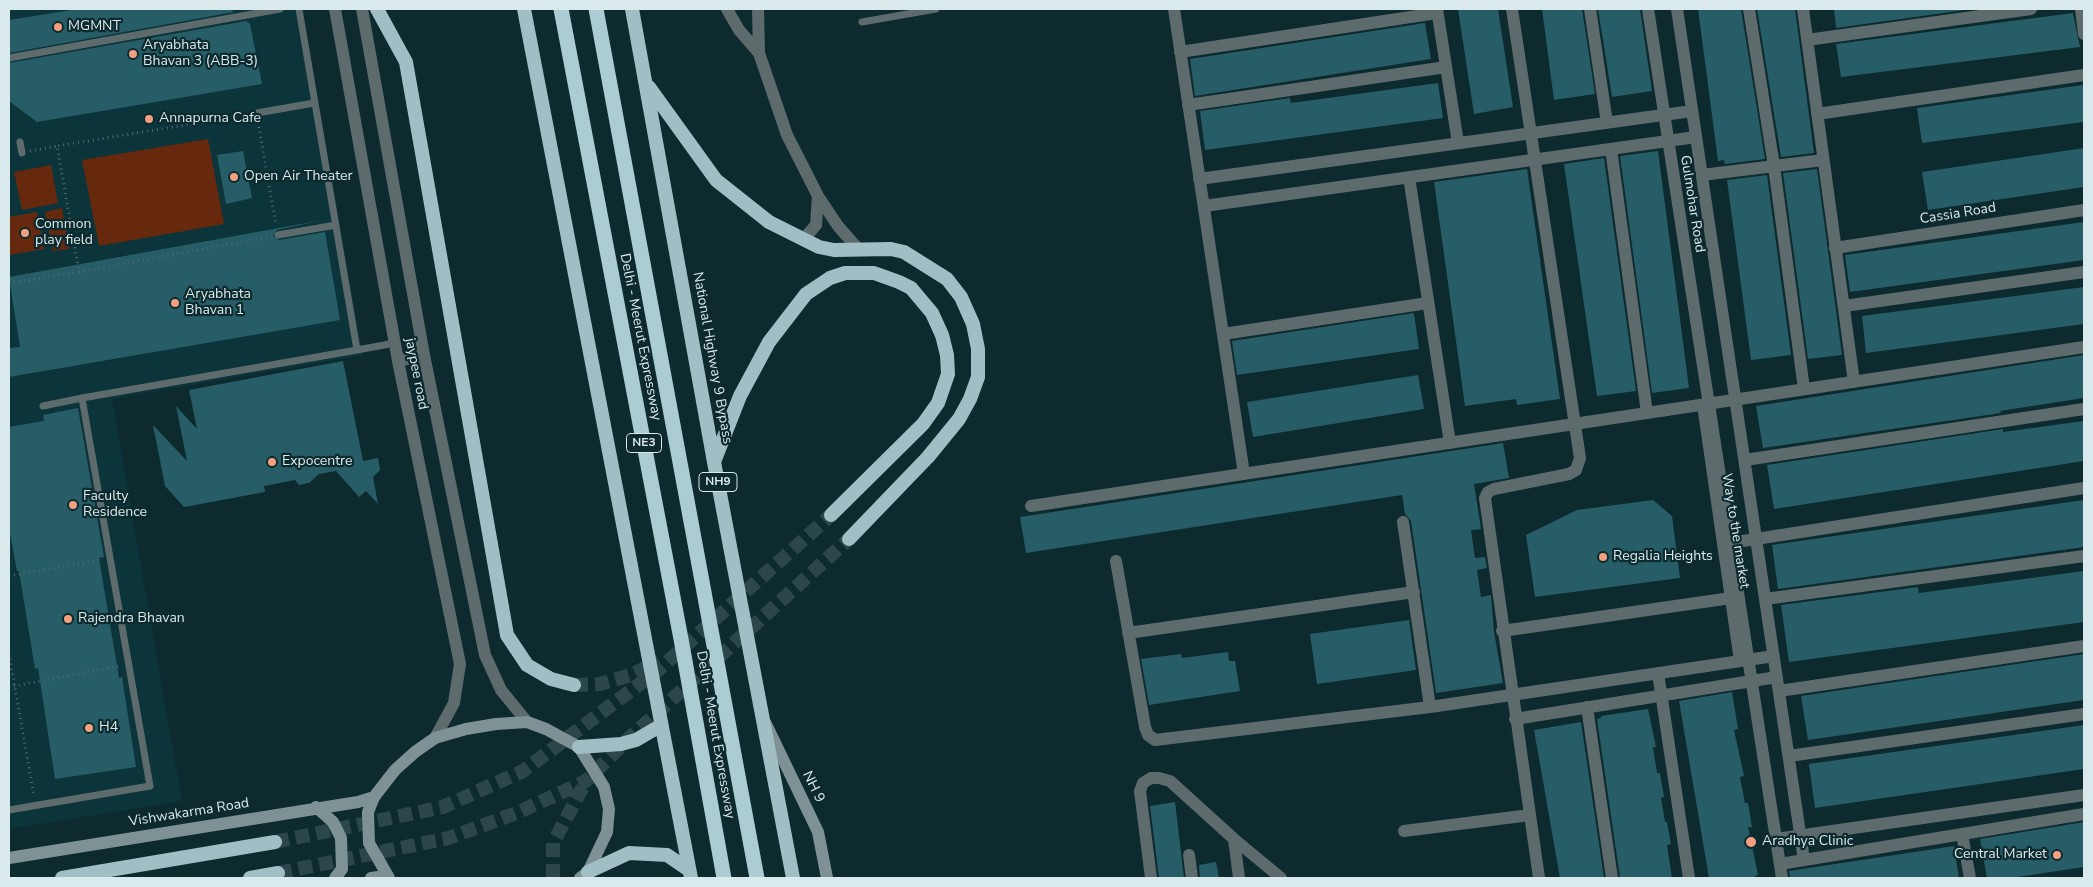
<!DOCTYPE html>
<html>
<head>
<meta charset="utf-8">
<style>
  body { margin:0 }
  #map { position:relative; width:2093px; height:887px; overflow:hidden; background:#0d2a2f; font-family:"Nunito Sans",sans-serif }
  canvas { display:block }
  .frame { position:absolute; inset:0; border:10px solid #d9e9ec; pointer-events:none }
</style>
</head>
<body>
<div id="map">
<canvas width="2093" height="887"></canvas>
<div class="frame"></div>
</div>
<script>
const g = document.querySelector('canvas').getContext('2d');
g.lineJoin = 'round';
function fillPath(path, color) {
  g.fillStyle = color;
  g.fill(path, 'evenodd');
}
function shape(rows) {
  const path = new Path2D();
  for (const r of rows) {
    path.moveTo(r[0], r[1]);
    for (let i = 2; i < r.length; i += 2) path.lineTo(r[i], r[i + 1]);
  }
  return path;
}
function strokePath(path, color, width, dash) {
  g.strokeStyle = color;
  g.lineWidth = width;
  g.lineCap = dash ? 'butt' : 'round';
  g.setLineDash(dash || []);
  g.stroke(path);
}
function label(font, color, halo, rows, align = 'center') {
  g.font = font + ' "Nunito Sans",sans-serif';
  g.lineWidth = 4.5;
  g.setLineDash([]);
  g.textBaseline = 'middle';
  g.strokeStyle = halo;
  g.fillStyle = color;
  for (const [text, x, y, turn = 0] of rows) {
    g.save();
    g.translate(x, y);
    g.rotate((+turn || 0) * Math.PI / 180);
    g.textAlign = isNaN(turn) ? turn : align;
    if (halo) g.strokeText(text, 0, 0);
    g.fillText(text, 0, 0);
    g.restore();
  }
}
fillPath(shape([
  [9,9,302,9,363,355,112,399,182,801,9,829]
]), '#0c343b');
fillPath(shape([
  [208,139,224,224,99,246,82,160],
  [51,165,58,203,22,210,14,172],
  [62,208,69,249,53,251,45,212],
  [37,212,44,249,9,255,9,217]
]), '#67290e');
fillPath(shape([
  [78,9,230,9,234,12,9,53,9,20],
  [1458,9,1498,9,1513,107,1474,114],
  [1542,9,1582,9,1595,94,1554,100],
  [1598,9,1640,9,1652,91,1612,97],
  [1698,9,1741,9,1765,159,1725,164,1724,160,1718,161],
  [1757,9,1795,9,1814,153,1781,157],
  [1834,9,1972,9,1836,28],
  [2073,13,2080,47,1841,77,1836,44],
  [246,21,250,24,262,84,37,122,9,101,9,63],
  [1425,23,1431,59,1195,96,1190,59],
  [1438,83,1443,118,1205,150,1200,111,1290,98,1291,103],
  [2083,85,2084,122,1922,143,1917,108],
  [2084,148,2084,187,1928,210,1922,172],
  [243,151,252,198,226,204,217,155],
  [1658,151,1689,388,1652,393,1620,156],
  [1604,158,1636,391,1597,396,1564,164],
  [1527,169,1560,399,1517,405,1516,399,1465,406,1434,182],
  [1817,169,1842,355,1808,359,1783,173],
  [1767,175,1791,355,1751,360,1727,180],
  [323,220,277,230,273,236,279,240,325,232,340,320,9,377,9,348,20,347,9,277],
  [2084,222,2084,260,1850,292,1845,255],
  [2084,287,2084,324,1866,353,1862,316],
  [1414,313,1419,349,1237,375,1232,341],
  [2084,355,2084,398,2000,411,2001,413,1763,448,1756,406],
  [343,361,363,461,378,458,380,470,373,477,378,504,366,491,359,497,336,471,319,474,309,483,299,485,295,480,264,486,265,492,184,507,165,486,153,425,187,461,176,406,197,429,189,390],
  [1418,375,1424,409,1253,437,1247,402],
  [78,408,104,557,99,558,119,678,122,677,136,767,55,779,38,668,35,669,19,571,17,571,9,528,9,427,44,421,43,415],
  [2084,421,2084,461,1774,509,1767,465,2003,429,2003,432],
  [1503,443,1509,478,1474,484,1481,529,1471,530,1475,558,1485,557,1487,568,1477,570,1481,597,1491,595,1494,632,1503,683,1436,693,1411,521,1405,514,1402,495,1026,553,1020,517],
  [1653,500,1672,516,1680,578,1535,597,1526,535,1577,510],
  [2084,500,2084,547,1778,589,1772,545],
  [2084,571,2084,622,1789,662,1781,605,1918,587,1919,593],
  [1409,620,1416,670,1317,684,1310,634],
  [1228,652,1229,661,1235,661,1240,691,1149,705,1141,659,1181,654,1182,658],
  [2084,654,2084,700,1808,740,1801,696],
  [1732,692,1738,729,1734,730,1744,776,1740,777,1745,803,1748,803,1752,827,1748,827,1758,875,1755,876,1755,878,1709,878,1679,701],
  [1648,709,1656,747,1653,747,1657,773,1660,773,1664,797,1661,798,1665,822,1667,822,1671,844,1667,845,1672,878,1620,878,1597,719,1601,718,1601,716],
  [1581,722,1604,878,1560,878,1534,730],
  [2084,725,2084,769,1815,808,1809,764],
  [1175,802,1184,878,1159,878,1150,806],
  [2084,822,2084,867,2011,878,1987,878,1980,839],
  [1954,846,1959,878,1790,878,1789,871],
  [1216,862,1219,878,1200,878,1199,865]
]), '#275d67');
strokePath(shape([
  [574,685,600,684,631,675,659,661],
  [275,842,443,807,523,771,657,671,831,515],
  [278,873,449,838,519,812,586,781,626,741,849,539],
  [553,878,553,843,586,781]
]), '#2c474b', 14, [14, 7]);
strokePath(shape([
  [258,122,276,225],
  [30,151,57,146],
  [79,272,268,237],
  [9,283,79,272,57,146,247,115],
  [9,576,101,560],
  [9,654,34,796],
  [9,687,119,666]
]), '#51696e', 3, [1, 4]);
strokePath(shape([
  [862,22,936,9],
  [9,58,280,9],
  [257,113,314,103],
  [20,142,22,153],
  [278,235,336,225],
  [357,350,395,343],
  [43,406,82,398],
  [9,810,150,786,82,398,357,350,299,9]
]), '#5e6b6d', 7);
strokePath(shape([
  [1702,405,1739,661]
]), '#5e6b6d', 10);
strokePath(shape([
  [727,9,739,30,759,53],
  [758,9,759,53,787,135,818,196,838,226,859,250],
  [1174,9,1244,474],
  [1437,9,1458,143],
  [1512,9,1580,458,1576,470,1569,474,1494,489,1488,492,1485,498,1539,878],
  [1590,9,1607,123],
  [1648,9,1782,878],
  [1677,9,1804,860],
  [1749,9,1774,166,1804,389],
  [1803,9,1854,382],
  [2081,9,2084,34],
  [1807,40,2031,9],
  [1180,52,1437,13],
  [1188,105,1446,67],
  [1817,114,2084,75],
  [1611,149,1647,413],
  [1702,175,1823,160],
  [1409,177,1450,443],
  [1199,179,1692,111],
  [1204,206,1696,137],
  [803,240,816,225,818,196],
  [1835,248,2084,210],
  [1844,306,2084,272],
  [1223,334,1428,303],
  [1745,460,2084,409],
  [1031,506,2084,347],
  [1403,522,1430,707],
  [1730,543,2084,488],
  [1116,561,1145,727,1148,735,1155,740,1430,707,1774,656],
  [1765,599,2084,556],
  [1502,631,1738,597],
  [1128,633,1414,592],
  [1658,673,1689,878],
  [1779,691,2084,646],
  [1587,707,1612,878],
  [1515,719,1777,677],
  [1789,756,2084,714],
  [1404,831,1530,815],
  [1962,834,1970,878],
  [1234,839,1239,878],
  [1776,839,2084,795],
  [1189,855,1192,878],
  [1780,864,2084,814],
  [1151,878,1140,791,1143,783,1151,778,1159,778,1170,781,1234,839,1281,878]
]), '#5e6b6d', 12);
strokePath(shape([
  [335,9,398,361,460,664,454,703,435,738],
  [362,9,424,355,485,655,501,690,527,722],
  [398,361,424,355]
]), '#5e6b6d', 12);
strokePath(shape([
  [766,724,818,832,827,878],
  [316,807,333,822,341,838,342,869,335,878],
  [9,858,358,802,374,797],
  [371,878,386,876],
  [389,878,369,843,368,812,374,797,395,770,415,752,435,738,466,729,496,724,527,722,546,729,579,747,604,787,609,809,607,832,588,872,580,878]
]), '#7e9296', 12);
strokePath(shape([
  [377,9,406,62,507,635,527,665,551,679,574,685],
  [524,9,691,878],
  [632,9,714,462,793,878],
  [649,87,716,180,769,222,819,247,834,250,891,249,904,252,947,279,961,297,973,324,978,349,978,377,970,399,959,419,928,457,849,539],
  [714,462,740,396,769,342,806,294,830,278,845,273,874,273,899,282,911,288,932,313,942,335,947,355,948,374,938,403,923,424,831,515],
  [579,747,621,744,636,740,660,726],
  [588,872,629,853,667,855,689,870],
  [62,878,275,842],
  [250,878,278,873]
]), '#a1bec4', 14);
strokePath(shape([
  [561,9,681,639,724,878],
  [596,9,757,878]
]), '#acccd3', 15);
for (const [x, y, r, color] of [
  [58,27,5,"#f2a080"],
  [133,54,5,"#f2a080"],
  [149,119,5,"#f2a080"],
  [234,177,5,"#f2a080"],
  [25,233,5,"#f2a080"],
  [175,303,5,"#f2a080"],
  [272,462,5,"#f2a080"],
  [73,505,5,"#f2a080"],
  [1603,557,5,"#f2a080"],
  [68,619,5,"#f2a080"],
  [89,728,5,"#f2a080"],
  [1751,842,6,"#f2a080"],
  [2057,855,5,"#f2a080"]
]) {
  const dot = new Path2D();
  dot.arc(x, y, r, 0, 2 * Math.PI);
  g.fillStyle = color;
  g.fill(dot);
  strokePath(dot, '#0d2a2f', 2);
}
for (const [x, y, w] of [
  [644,443,35],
  [718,482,38]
]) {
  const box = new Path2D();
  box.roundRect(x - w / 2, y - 9.5, w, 19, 4);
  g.fillStyle = '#0d2a2f';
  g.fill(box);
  strokePath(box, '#d9e9ec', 1);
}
label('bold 12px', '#d9e9ec', null, [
  ["NE3",644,443],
  ["NH9",718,482]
]);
label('14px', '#d9e9ec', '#0d2a2f', [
  ["MGMNT",68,27],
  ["Aryabhata",143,46],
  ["Bhavan 3 (ABB-3)",143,62],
  ["Annapurna Cafe",159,119],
  ["Open Air Theater",244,177],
  ["Common",35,225],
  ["play field",35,241],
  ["Aryabhata",185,295],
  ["Bhavan 1",185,311],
  ["Expocentre",282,462],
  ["Faculty",83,497],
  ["Residence",83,513],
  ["Regalia Heights",1613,557],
  ["Rajendra Bhavan",78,619],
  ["H4",99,728],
  ["Aradhya Clinic",1762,842],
  ["Central Market",2047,855,"right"]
], 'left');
label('14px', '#d9e9ec', '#0d2a2f', [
  ["Gulmohar Road",1692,204,81],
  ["Cassia Road",1958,214,-9],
  ["Delhi - Meerut Expressway",640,337,79],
  ["National Highway 9 Bypass",712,358,80],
  ["jaypee road",416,374,79],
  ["Way to the market",1735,531,81],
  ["Delhi - Meerut Expressway",715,735,80],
  ["NH 9",813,787,64],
  ["Vishwakarma Road",189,813,-9]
]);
</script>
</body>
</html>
